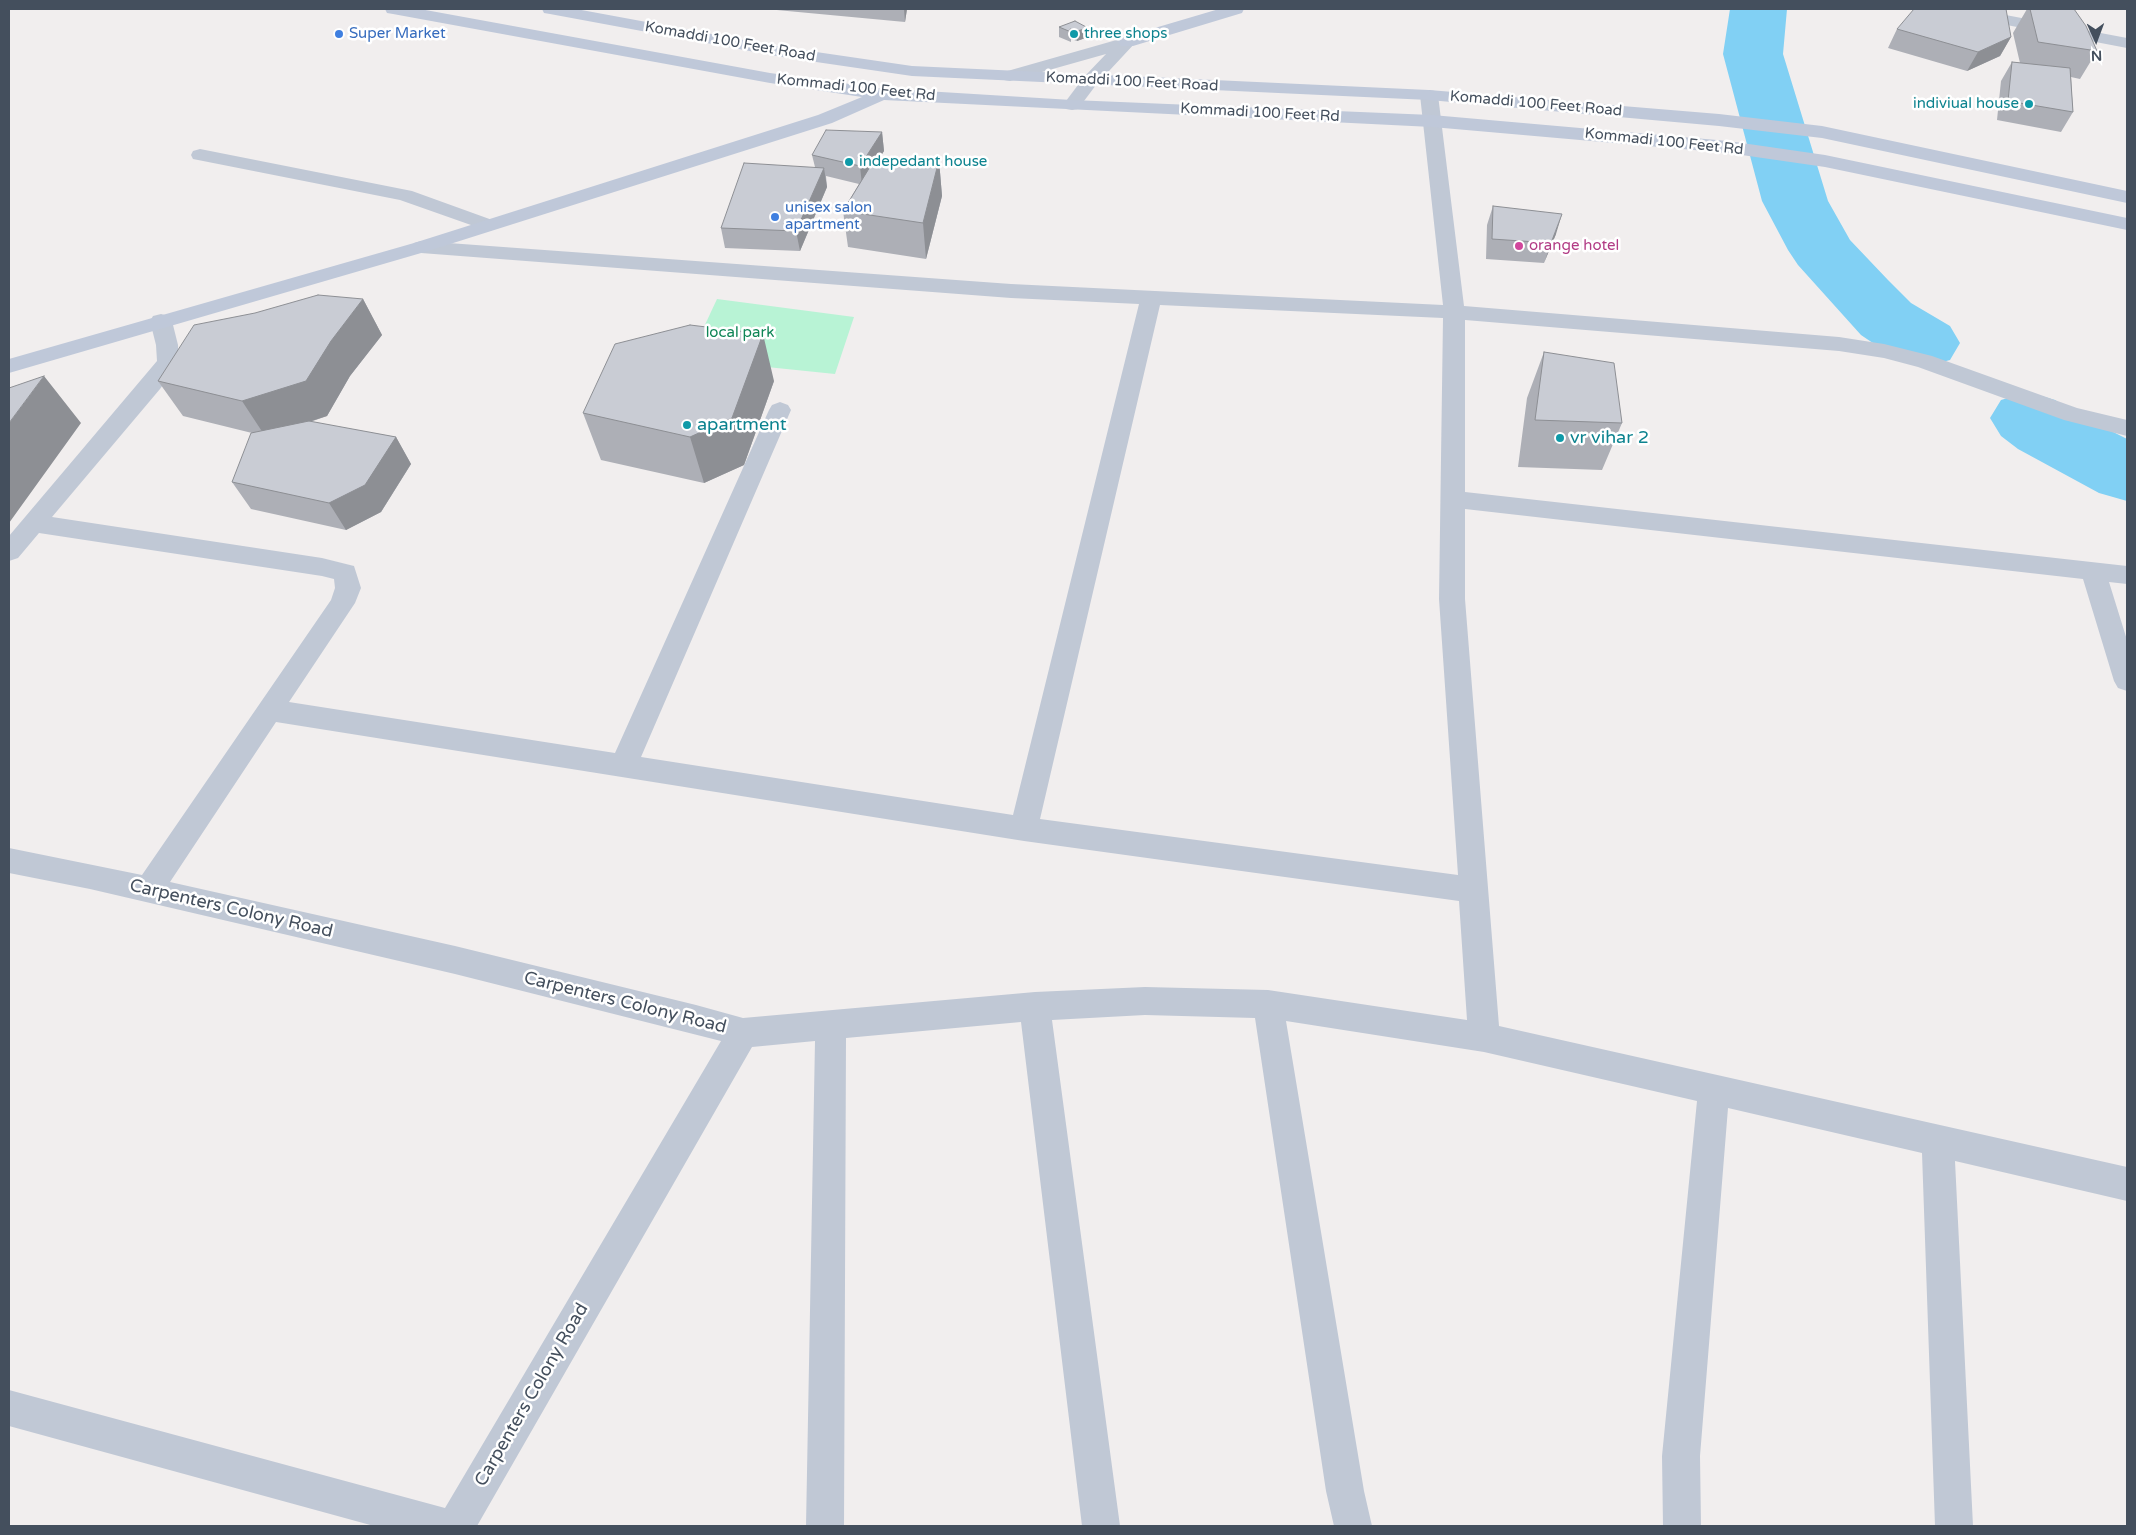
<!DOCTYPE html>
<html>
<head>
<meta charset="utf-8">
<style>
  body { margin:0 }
  #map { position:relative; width:2136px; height:1535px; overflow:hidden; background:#f1eeee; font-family:"Varela Round",sans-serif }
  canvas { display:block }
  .frame { position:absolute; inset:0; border:10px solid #444f5d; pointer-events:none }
  .north { position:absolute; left:2071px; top:15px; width:50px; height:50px; -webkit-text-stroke:4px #fff; paint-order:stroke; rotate:178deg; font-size:14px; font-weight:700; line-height:20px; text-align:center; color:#444f5d }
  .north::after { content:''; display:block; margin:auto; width:18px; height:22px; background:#444f5d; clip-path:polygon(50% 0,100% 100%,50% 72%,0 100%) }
</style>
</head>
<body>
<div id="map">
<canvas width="2136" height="1535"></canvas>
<div class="frame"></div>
<div class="north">N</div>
</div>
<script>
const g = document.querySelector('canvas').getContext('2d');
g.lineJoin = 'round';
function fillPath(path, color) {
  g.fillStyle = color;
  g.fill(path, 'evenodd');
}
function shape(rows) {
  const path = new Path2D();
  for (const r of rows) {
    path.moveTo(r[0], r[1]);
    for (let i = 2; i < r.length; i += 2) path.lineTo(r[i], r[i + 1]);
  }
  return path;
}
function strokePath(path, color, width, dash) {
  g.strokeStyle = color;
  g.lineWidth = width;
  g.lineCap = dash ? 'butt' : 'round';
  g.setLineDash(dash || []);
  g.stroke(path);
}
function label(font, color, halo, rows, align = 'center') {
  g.font = font + ' "Varela Round",sans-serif';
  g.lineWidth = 5;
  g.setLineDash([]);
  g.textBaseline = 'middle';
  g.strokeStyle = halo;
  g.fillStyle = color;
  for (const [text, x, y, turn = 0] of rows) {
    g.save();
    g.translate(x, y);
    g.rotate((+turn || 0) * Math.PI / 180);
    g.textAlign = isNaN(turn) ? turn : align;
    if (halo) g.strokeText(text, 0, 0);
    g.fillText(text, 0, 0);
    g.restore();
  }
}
fillPath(shape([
  [717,299,854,317,835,374,689,359]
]), '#b8f3d5');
fillPath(shape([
  [1730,9,1787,9,1783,54,1828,201,1850,240,1888,280,1911,303,1950,326,1960,343,1950,360,1924,367,1898,360,1861,335,1798,265,1788,250,1762,201,1723,54,1730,9],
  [2028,392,2055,400,2072,411,2127,439,2127,501,2099,493,2018,449,2001,436,1990,418,2001,400,2028,392]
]), '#81d0f4');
fillPath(shape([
  [1941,9,1974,9,2127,38,2127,48,1949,14,1943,13,1941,9],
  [1127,37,1133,38,1136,42,1096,85,1078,109,1072,110,1066,109,1063,105,1084,77,1106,54,1010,81,1004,80,1001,76,1004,72,1127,37],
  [1429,90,1435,91,1438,95,1464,306,1839,337,1884,344,1932,356,2077,408,2127,420,2127,436,2064,420,1918,367,1884,358,1839,351,1465,320,1465,492,2127,566,2127,584,2109,582,2127,640,2127,691,2118,688,2114,681,2083,579,1465,509,1465,599,1499,1026,2127,1167,2127,1201,1955,1161,1973,1526,1935,1526,1922,1153,1728,1108,1700,1456,1701,1526,1663,1526,1662,1456,1697,1101,1484,1052,1286,1021,1364,1491,1372,1526,1334,1526,1326,1491,1255,1018,1145,1015,1052,1020,1120,1526,1082,1526,1021,1022,846,1038,844,1526,806,1526,815,1041,752,1047,477,1526,374,1526,9,1426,9,1390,445,1508,721,1041,455,974,90,889,9,873,9,848,142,875,331,600,335,588,334,579,322,576,39,533,18,558,9,561,9,536,157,361,156,345,150,321,153,316,161,314,169,316,172,321,178,345,179,362,160,389,52,517,322,558,354,566,361,588,355,603,289,702,615,753,769,410,772,405,780,402,788,405,791,410,641,757,1013,815,1139,304,1011,298,421,253,414,251,411,247,414,243,421,241,1011,284,1443,305,1420,95,1423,91,1429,90],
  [1160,305,1443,318,1439,599,1458,875,1040,819,1160,305],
  [276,722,1024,841,1459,901,1467,1020,1268,990,1145,987,1035,992,743,1018,696,1005,455,946,170,882,276,722],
  [200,149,412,191,495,221,498,225,495,229,488,231,400,200,193,159,191,155,193,151,200,149]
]), '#c0c8d5');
fillPath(shape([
  [385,9,420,9,770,73,879,88,885,87,892,89,1072,100,1432,115,1728,141,1825,155,2127,218,2127,230,1825,167,1728,153,1432,127,884,100,832,123,428,251,9,373,9,359,414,243,818,115,862,97,770,83,393,14,387,13,385,9],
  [542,9,576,9,782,47,912,66,1429,90,1719,114,1822,126,2127,191,2127,203,1822,138,1719,126,1429,100,912,76,782,57,550,14,544,13,542,9],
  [1219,9,1244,9,1242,13,1133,46,1121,46,1118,42,1121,38,1219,9]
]), '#bfc8d9');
fillPath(shape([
  [766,9,907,9,905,22],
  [2027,9,2074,9,2097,51,2080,79,2071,77,2073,112,2061,132,1997,120,2001,81,2012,62,2020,63,2013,33],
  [1059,27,1088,28,1088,37,1077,41,1071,39,1071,42,1059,37],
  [1897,29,2011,37,2000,56,1967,71,1888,48],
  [882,132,884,151,880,157,939,160,942,196,926,259,848,247,843,211,859,184,826,176,827,187,800,251,725,248,721,228,815,167,812,155],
  [1493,206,1556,234,1544,263,1486,259,1487,225],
  [363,299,382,335,350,376,327,416,310,422,396,437,411,464,381,512,346,530,251,509,232,482,252,433,183,416,158,381],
  [1544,352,1622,423,1602,470,1518,467,1527,398],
  [774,381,744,465,704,483,601,460,583,413]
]), '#adafb6');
fillPath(shape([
  [904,9,907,9,905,22],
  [1088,28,1088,37,1077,41,1077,31],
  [2011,37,2000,56,1967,71,1978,52],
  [882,132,884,151,862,185,860,166],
  [939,160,942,196,926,259,923,223],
  [824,168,827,187,800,251,796,231],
  [1562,214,1556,234,1544,263,1551,243],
  [363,299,382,335,350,376,327,416,265,436,242,401,331,341],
  [763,334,774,381,744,465,704,483,690,437],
  [44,376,81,423,9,523,9,423],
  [396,437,411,464,381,512,346,530,329,503]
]), '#8d8f94');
const building = shape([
  [1914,9,2006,9,2011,37,1978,52,1897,29,1914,9],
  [2030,9,2074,9,2086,26,2097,51,2038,42,2030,9],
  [1075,21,1088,28,1077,31,1070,29,1071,32,1059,27,1075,21],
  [2012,62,2070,68,2073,112,2008,101,2012,62],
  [826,130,882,132,860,166,812,155,826,130],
  [876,157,939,160,923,223,843,211,876,157],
  [744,163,824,168,796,231,721,228,744,163],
  [1493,206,1562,214,1551,243,1492,239,1493,206],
  [318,295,363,299,331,341,306,381,242,401,158,381,194,325,255,313,318,295],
  [690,325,763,334,732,418,690,437,583,413,615,344,690,325],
  [1544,352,1614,363,1622,423,1535,420,1544,352],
  [44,376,9,423,9,388,44,376],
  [309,421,396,437,365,485,329,503,232,482,251,433,309,421]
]);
fillPath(building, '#c9ccd4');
strokePath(building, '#8d8f94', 1);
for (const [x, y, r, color] of [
  [339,34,5,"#3f7fe0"],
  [1074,34,5,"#0f9aa8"],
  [2029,104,5,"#0f9aa8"],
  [849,162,5,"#0f9aa8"],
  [775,217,5,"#3f7fe0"],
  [1519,246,5,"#d1479c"],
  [687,425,5,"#0f9aa8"],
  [1560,438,5,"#0f9aa8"]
]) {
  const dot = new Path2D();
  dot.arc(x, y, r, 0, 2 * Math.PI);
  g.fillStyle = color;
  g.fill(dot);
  strokePath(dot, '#fff', 2);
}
label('15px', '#366cbe', '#fff', [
  ["Super Market",349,34],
  ["unisex salon",785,208],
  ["apartment",785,225]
], 'left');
label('15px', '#0d838f', '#fff', [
  ["three shops",1084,34],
  ["indiviual house",2019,104,"right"],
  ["indepedant house",859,162]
], 'left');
label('15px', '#444f5d', '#fff', [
  ["Komaddi 100 Feet Road",730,42,10],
  ["Komaddi 100 Feet Road",1132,82,3],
  ["Kommadi 100 Feet Rd",856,88,6],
  ["Komaddi 100 Feet Road",1536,104,5],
  ["Kommadi 100 Feet Rd",1260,113,3],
  ["Kommadi 100 Feet Rd",1664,142,6]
]);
label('15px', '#b23c85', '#fff', [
  ["orange hotel",1529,246]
], 'left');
label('15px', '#0f8556', '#fff', [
  ["local park",740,333]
]);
label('18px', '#0d838f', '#fff', [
  ["apartment",697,425],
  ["vr vihar 2",1570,438]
], 'left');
label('18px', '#444f5d', '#fff', [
  ["Carpenters Colony Road",231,909,13],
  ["Carpenters Colony Road",625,1003,14],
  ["Carpenters Colony Road",532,1395,-60]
]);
</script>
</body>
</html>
